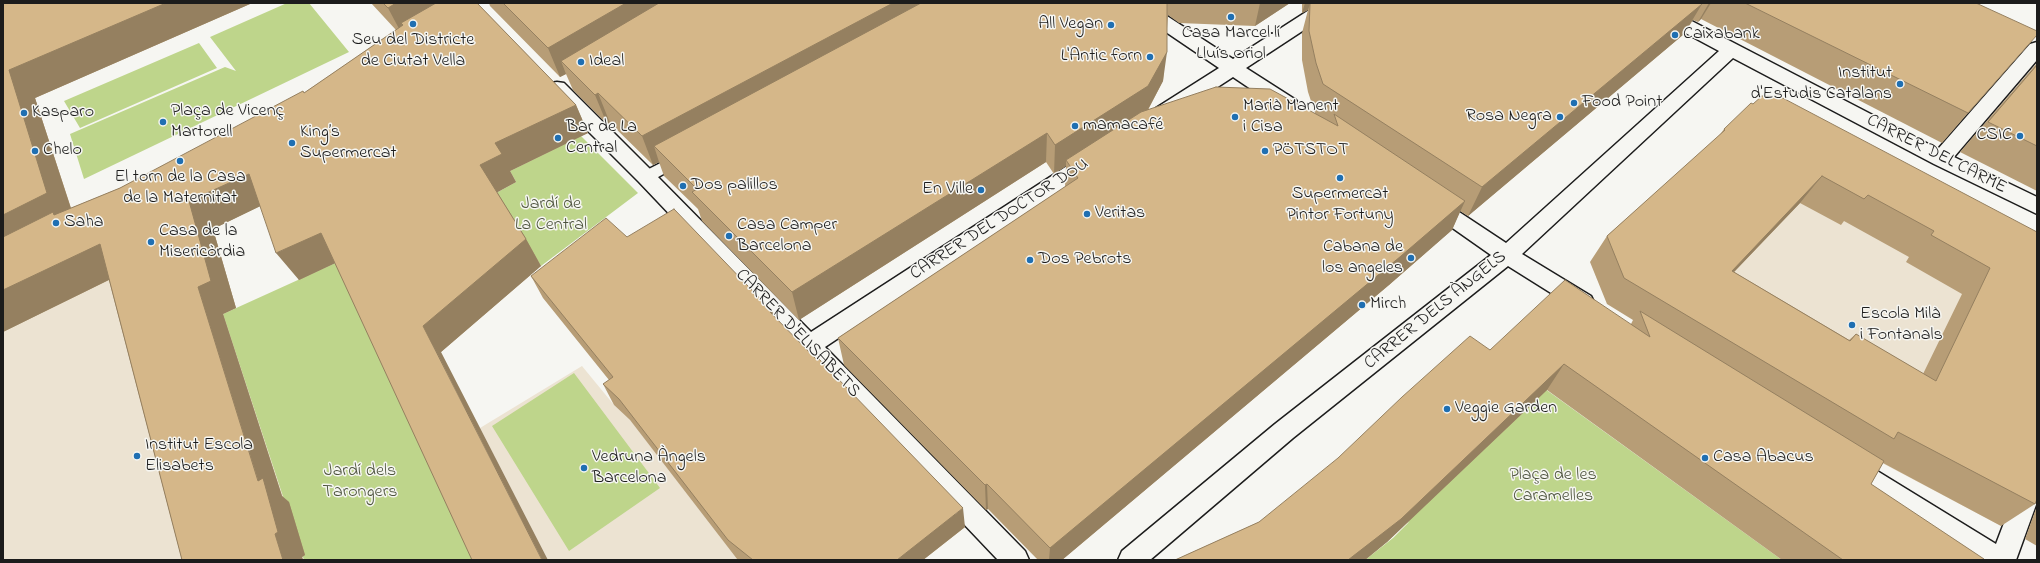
<!DOCTYPE html>
<html>
<head>
<meta charset="utf-8">
<style>
  body { margin:0 }
  #map { position:relative; width:2040px; height:563px; overflow:hidden; background:#f6f6f2; font-family:"Indie Flower",sans-serif }
  canvas { display:block }
  .frame { position:absolute; inset:0; border:4px solid #1c1c1c; pointer-events:none }
</style>
</head>
<body>
<div id="map">
<canvas width="2040" height="563"></canvas>
<div class="frame"></div>
</div>
<script>
const g = document.querySelector('canvas').getContext('2d');
g.lineJoin = 'round';
function fillPath(path, color) {
  g.fillStyle = color;
  g.fill(path, 'evenodd');
}
function shape(rows) {
  const path = new Path2D();
  for (const r of rows) {
    path.moveTo(r[0], r[1]);
    for (let i = 2; i < r.length; i += 2) path.lineTo(r[i], r[i + 1]);
  }
  return path;
}
function strokePath(path, color, width, dash) {
  g.strokeStyle = color;
  g.lineWidth = width;
  g.lineCap = dash ? 'butt' : 'round';
  g.setLineDash(dash || []);
  g.stroke(path);
}
function label(font, color, halo, rows, align = 'center') {
  g.font = font + ' "Indie Flower",sans-serif';
  g.lineWidth = 3;
  g.setLineDash([]);
  g.textBaseline = 'middle';
  g.strokeStyle = halo;
  g.fillStyle = color;
  for (const [text, x, y, turn = 0] of rows) {
    g.save();
    g.translate(x, y);
    g.rotate((+turn || 0) * Math.PI / 180);
    g.textAlign = isNaN(turn) ? turn : align;
    if (halo) g.strokeText(text, 0, 0);
    g.fillText(text, 0, 0);
    g.restore();
  }
}
fillPath(shape([
  [1707,157,1985,245,2037,426,2003,527,1880,462,1597,279,1592,265],
  [127,271,147,348,226,314,304,560,3,560,3,332],
  [582,366,614,405,632,422,737,559,745,554,957,518,965,527,923,560,548,560,480,428]
]), '#ece3d2');
fillPath(shape([
  [287,3,309,3,349,52,84,179,70,134,225,67,236,71,210,37],
  [199,43,217,68,80,128,64,101],
  [581,136,638,193,541,266,496,193,516,182,510,171],
  [342,260,482,560,304,560,223,314],
  [1498,355,1782,560,1365,560,1393,538,1408,523],
  [574,373,660,488,569,551,492,426]
]), '#bed58b');
const lane = shape([
  [680,153,685,154,687,158,685,162,651,181,646,182,641,181,639,177,641,173,680,153]
]);
const street = shape([
  [1126,3,1147,3,1233,59,1320,3,1342,3,1339,7,1246,68,1296,100,1299,105,1296,110,1289,112,1282,110,1233,77,1170,118,1163,120,1156,118,1153,113,1156,108,1219,68,1129,7,1126,3],
  [1634,3,1657,3,1938,149,2030,44,2037,42,2037,60,1954,157,2037,197,2037,214,1934,164,1733,58,1522,254,1591,296,1594,302,1591,308,1583,311,1575,308,1508,266,1293,438,1150,560,1118,560,1122,551,1275,424,1491,255,1424,208,1421,203,1424,198,1431,195,1438,198,1506,243,1719,51,1637,7,1634,3],
  [557,82,564,83,653,172,811,332,1084,155,1091,153,1098,155,1101,160,1098,165,825,347,1025,551,1029,560,998,560,639,182,550,93,547,88,550,83,557,82],
  [1847,455,1856,458,1996,544,2028,460,2037,457,2037,502,2016,560,1976,560,1838,474,1835,466,1838,458,1847,455]
]);
strokePath(lane, '#1c1c1c', 3);
strokePath(street, '#1c1c1c', 3);
fillPath(lane, '#f6f6f2');
fillPath(street, '#f6f6f2');
fillPath(shape([
  [3,3,249,3,250,4,35,98,71,208,120,188,304,93,396,30,371,3,477,3,576,105,588,133,510,171,516,182,497,192,526,239,541,266,441,352,335,263,299,280,260,206,213,229,236,308,223,314,282,496,289,502,305,555,302,557,303,560,182,560,109,280,3,332],
  [489,3,1290,3,1255,26,1179,23,1168,15,1163,81,1148,110,1315,113,1308,92,1302,60,1302,33,1308,10,1302,13,1302,3,1976,3,1968,113,1942,143,1701,19,1698,22,1693,20,1684,34,1468,216,1460,211,1452,230,1389,285,1062,560,1038,560,988,509,986,510,844,365,838,338,1065,187,1066,166,1054,174,1046,162,799,320,702,221,698,209,664,176,659,162,653,165,610,123,607,124,573,90,566,74,560,77,490,6],
  [2037,63,2037,191,1960,152],
  [1724,129,2037,232,2035,504,2001,526,1883,463,1871,484,1983,560,1782,560,1547,390,1387,542,1365,560,1175,560,1259,522,1490,350,1631,324,1633,320,1607,304,1590,262,1607,236,1719,136],
  [1800,203,1841,225,1844,221,1909,257,1906,262,1962,294,1923,374,1856,334,1849,340,1734,272],
  [531,276,772,311,774,317,965,527,923,560,739,560,737,559,630,420,614,405,603,384,609,380,543,298],
  [2037,506,2037,546,2025,539]
]), '#b79d76');
fillPath(shape([
  [166,3,249,3,250,4,35,98,75,221,3,257,3,215,9,70],
  [396,3,459,3,401,23,408,36,404,38,388,8],
  [626,3,686,3,561,61,566,74,560,77,548,48],
  [893,3,951,3,654,146,659,162,653,165,642,136],
  [1260,3,1290,3,1255,26],
  [1305,3,1319,3,1310,4,1308,10,1302,13],
  [1709,3,1711,3,1701,19,1698,22],
  [1702,4,1684,34,1468,216,1482,187],
  [1167,52,1163,81,1145,115,1066,160,1066,166,1054,174,1055,145],
  [598,93,610,123,607,124,595,95],
  [576,105,588,133,510,171,516,182,496,193,480,165,495,143],
  [1047,133,1046,162,799,320,792,292],
  [249,174,271,201,213,229,236,308,223,314,282,496,289,502,305,555,302,557,303,560,283,560,198,287,189,201],
  [1822,176,1800,203,1711,296,1732,271],
  [1465,201,1452,230,1389,285,1062,560,1049,560,1050,548],
  [321,233,342,260,299,280,276,253],
  [526,239,541,266,441,352,548,560,542,560,423,326],
  [100,244,127,271,3,332,3,290],
  [772,311,779,333,770,312],
  [1564,364,1547,390,1387,542,1365,560,1348,560],
  [987,484,988,509,986,510,985,485],
  [963,508,965,527,923,560,897,560]
]), '#958060');
const building = shape([
  [3,3,166,3,9,70,47,193,3,215,3,3],
  [383,3,396,3,388,8,383,3],
  [436,3,477,3,576,105,495,143,502,154,480,165,526,239,423,326,542,560,472,560,321,233,276,253,249,174,189,201,211,281,198,287,258,481,263,478,278,532,275,534,283,560,182,560,100,244,3,290,3,237,53,212,54,215,120,188,303,91,304,93,403,25,401,23,436,3],
  [503,3,626,3,548,48,503,3],
  [659,3,893,3,642,136,598,93,595,95,561,61,659,3],
  [921,3,1167,3,1167,52,1148,86,1055,145,1047,133,792,292,692,192,697,189,654,146,921,3],
  [1311,3,1699,3,1702,4,1482,187,1323,84,1316,63,1309,31,1310,4,1311,3],
  [1745,3,1976,3,2037,31,2037,35,1968,113,1745,3],
  [2037,65,2037,146,1988,122,2037,65],
  [1216,87,1270,89,1338,126,1334,114,1465,201,1401,256,1050,548,987,484,985,485,838,338,1078,178,1066,160,1141,112,1216,87],
  [1762,96,1779,96,2037,232,2037,499,2035,504,1898,432,1894,439,1624,278,1607,236,1725,130,1724,129,1751,103,1753,104,1762,96],
  [1822,176,1864,199,1868,195,1934,231,1931,235,1990,268,1936,381,1856,334,1850,341,1732,271,1822,176],
  [674,209,772,311,770,312,816,359,818,358,963,508,897,560,753,560,728,540,619,399,603,384,613,377,531,276,606,218,627,237,674,209],
  [1565,280,1650,337,1640,311,1884,461,1871,484,1984,559,1983,560,1843,560,1564,364,1401,519,1348,560,1175,560,1259,522,1338,458,1402,397,1470,336,1490,350,1565,280]
]);
fillPath(building, '#d5b789');
strokePath(building, '#958060', 1);
for (const [x, y, r, color] of [
  [1231,17,4,"#1f6fb2"],
  [413,24,4,"#1f6fb2"],
  [1111,25,4,"#1f6fb2"],
  [1675,35,4,"#1f6fb2"],
  [1150,57,4,"#1f6fb2"],
  [581,62,4,"#1f6fb2"],
  [1900,84,4,"#1f6fb2"],
  [1574,103,4,"#1f6fb2"],
  [24,113,4,"#1f6fb2"],
  [1235,117,4,"#1f6fb2"],
  [1560,117,4,"#1f6fb2"],
  [163,122,4,"#1f6fb2"],
  [1075,126,4,"#1f6fb2"],
  [2020,136,4,"#1f6fb2"],
  [558,138,4,"#1f6fb2"],
  [292,143,4,"#1f6fb2"],
  [35,151,4,"#1f6fb2"],
  [1265,151,4,"#1f6fb2"],
  [180,161,4,"#1f6fb2"],
  [1340,178,4,"#1f6fb2"],
  [683,186,4,"#1f6fb2"],
  [981,190,4,"#1f6fb2"],
  [1087,214,4,"#1f6fb2"],
  [56,223,4,"#1f6fb2"],
  [729,236,4,"#1f6fb2"],
  [151,242,4,"#1f6fb2"],
  [1411,258,4,"#1f6fb2"],
  [1030,260,4,"#1f6fb2"],
  [1362,305,4,"#1f6fb2"],
  [1852,325,4,"#1f6fb2"],
  [1447,409,4,"#1f6fb2"],
  [137,456,4,"#1f6fb2"],
  [1705,458,4,"#1f6fb2"],
  [584,468,4,"#1f6fb2"]
]) {
  const dot = new Path2D();
  dot.arc(x, y, r, 0, 2 * Math.PI);
  g.fillStyle = color;
  g.fill(dot);
  strokePath(dot, '#f6f6f2', 1.5);
}
label('18px', '#1c1c1c', '#f6f6f2', [
  ["All Vegan",1103,25,"right"],
  ["Casa Marcel·lí",1231,34,"center"],
  ["Lluís Oriol",1231,55,"center"],
  ["Caixabank",1683,35],
  ["Seu del Districte",413,41,"center"],
  ["de Ciutat Vella",413,62,"center"],
  ["L'Antic forn",1142,57,"right"],
  ["Ideal",589,62],
  ["Institut",1892,74,"right"],
  ["d'Estudis Catalans",1892,95,"right"],
  ["Food Point",1582,103],
  ["Marià Manent",1243,107],
  ["i Cisa",1243,128],
  ["Plaça de Vicenç",171,112],
  ["Martorell",171,133],
  ["Kasparo",32,113],
  ["Rosa Negra",1552,117,"right"],
  ["mamacafé",1083,126],
  ["Bar de La",566,128],
  ["Central",566,149],
  ["King’s",300,133],
  ["Supermercat",300,154],
  ["CSIC",2012,136,"right"],
  ["Chelo",43,151],
  ["PÖTSTOT",1273,151],
  ["El torn de la Casa",180,178,"center"],
  ["de la Maternitat",180,199,"center"],
  ["Dos palillos",691,186],
  ["En Ville",973,190,"right"],
  ["Supermercat",1340,195,"center"],
  ["Pintor Fortuny",1340,216,"center"],
  ["Veritas",1095,214],
  ["Saha",64,223],
  ["Casa Camper",737,226],
  ["Barcelona",737,247],
  ["Casa de la",159,232],
  ["Misericòrdia",159,253],
  ["Cabana de",1403,248,"right"],
  ["los angeles",1403,269,"right"],
  ["Dos Pebrots",1038,260],
  ["Mirch",1370,305],
  ["Escola Milà",1860,315],
  ["i Fontanals",1860,336],
  ["Veggie Garden",1455,409],
  ["Institut Escola",145,446],
  ["Elisabets",145,467],
  ["Vedruna Àngels",592,458],
  ["Barcelona",592,479],
  ["Casa Abacus",1713,458]
], 'left');
label('18px', '#1c1c1c', '#f6f6f2', [
  ["CARRER DEL CARME",1936,155,27],
  ["CARRER DEL DOCTOR DOU",1000,220,-33],
  ["CARRER DELS ÀNGELS",1436,311,-39],
  ["CARRER D'ELISABETS",797,334,46]
]);
label('18px', '#4d543d', '#f6f6f2', [
  ["Jardí de",551,205],
  ["La Central",551,226],
  ["Jardí dels",360,472],
  ["Tarongers",360,493],
  ["Plaça de les",1553,476],
  ["Caramelles",1553,497]
]);
</script>
</body>
</html>
